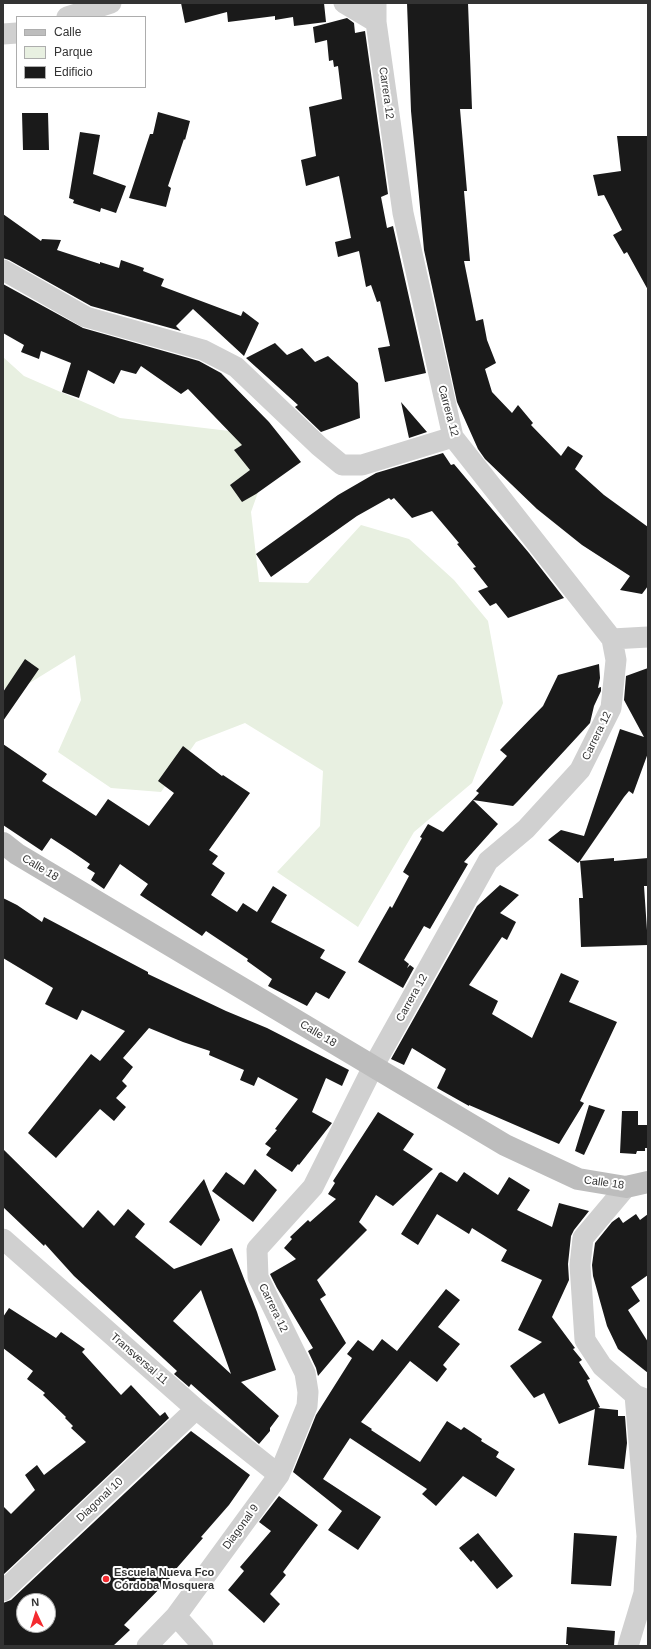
<!DOCTYPE html>
<html>
<head>
<meta charset="utf-8">
<style>
  body { margin:0 }
  #map { position:relative; width:651px; height:1649px; overflow:hidden; background:#fff; font-family:Helvetica,sans-serif }
  canvas { display:block }
  .frame { position:absolute; inset:0; border:4px solid #333; pointer-events:none }
  .legend { position:absolute; left:16px; top:16px; width:130px; height:72px; box-sizing:border-box; background:#fff; border:1px solid #adadad; margin:0; padding:5px 7px; list-style:none; font-size:12px; color:#333 }
  .legend li { display:flex; align-items:center; gap:8px; height:20px }
  .legend b { width:20px; border:1px solid #adadad }
  .north { position:absolute; left:16px; top:1593px; width:40px; height:40px; box-sizing:border-box; background:#fff; border:1px solid #adadad; border-radius:50%; rotate:356deg; font-size:11px; font-weight:700; line-height:16px; text-align:center; color:#333 }
  .north::after { content:''; display:block; margin:auto; width:14px; height:18px; background:#f42a2f; clip-path:polygon(50% 0,100% 100%,50% 72%,0 100%) }
</style>
</head>
<body>
<div id="map">
<canvas width="651" height="1649"></canvas>
<div class="frame"></div>
<ul class="legend">
<li><b style="height:5px;background:#bdbdbd"></b>Calle</li>
<li><b style="height:11px;background:#e8f0e1"></b>Parque</li>
<li><b style="height:11px;background:#1a1a1a"></b>Edificio</li>
</ul>
<div class="north">N</div>
</div>
<script>
const g = document.querySelector('canvas').getContext('2d');
g.lineJoin = 'round';
function fillPath(path, color) {
  g.fillStyle = color;
  g.fill(path, 'evenodd');
}
function shape(rows) {
  const path = new Path2D();
  for (const r of rows) {
    path.moveTo(r[0], r[1]);
    for (let i = 2; i < r.length; i += 2) path.lineTo(r[i], r[i + 1]);
  }
  return path;
}
function strokePath(path, color, width, dash) {
  g.strokeStyle = color;
  g.lineWidth = width;
  g.lineCap = dash ? 'butt' : 'round';
  g.setLineDash(dash || []);
  g.stroke(path);
}
function label(font, color, halo, rows, align = 'center') {
  g.font = font + ' Helvetica,sans-serif';
  g.lineWidth = 4;
  g.setLineDash([]);
  g.textBaseline = 'middle';
  g.strokeStyle = halo;
  g.fillStyle = color;
  for (const [text, x, y, turn = 0] of rows) {
    g.save();
    g.translate(x, y);
    g.rotate((+turn || 0) * Math.PI / 180);
    g.textAlign = isNaN(turn) ? turn : align;
    if (halo) g.strokeText(text, 0, 0);
    g.fillText(text, 0, 0);
    g.restore();
  }
}
fillPath(shape([
  [3,357,24,376,120,418,263,435,266,470,251,512,259,582,308,583,361,525,409,539,454,580,488,621,503,703,472,783,414,832,358,927,277,872,320,826,323,771,245,723,196,742,161,792,111,788,58,752,81,700,75,655,15,692,3,688]
]), '#e8f0e1');
fillPath(shape([
  [181,3,324,3,326,22,294,26,293,17,275,20,275,16,228,22,227,12,185,23],
  [407,3,468,3,472,109,460,109,467,191,464,191,470,261,464,261,476,321,483,319,487,340,496,363,485,369,492,392,512,413,518,405,533,423,531,425,561,456,568,446,583,456,575,469,604,495,648,527,648,586,642,594,620,590,630,576,582,545,537,509,485,459,478,449,457,402,424,250,411,111],
  [347,18,354,23,355,33,365,31,388,194,381,197,387,228,393,226,426,373,385,382,378,348,390,346,380,301,377,302,371,285,366,287,359,251,338,257,335,242,351,238,339,176,306,186,301,160,316,156,309,107,342,99,338,66,334,67,333,60,329,61,327,40,315,43,313,27],
  [158,112,190,121,185,140,184,139,168,186,171,188,166,207,129,198,150,134,153,134],
  [22,113,48,113,49,150,23,150],
  [80,132,100,135,93,174,126,186,116,213,101,208,100,212,73,203,74,200,69,198],
  [617,136,648,136,648,290,627,252,624,254,613,235,622,230,604,195,598,196,593,175,621,171],
  [3,214,41,241,42,239,61,240,57,250,100,264,100,262,119,268,121,260,144,268,143,271,164,279,161,286,241,316,243,311,259,323,244,356,193,309,176,326,181,331,91,306,9,260,3,258],
  [3,284,83,328,199,361,221,373,269,422,301,462,256,494,242,502,230,485,250,470,234,450,242,445,188,389,181,394,141,366,136,374,121,370,114,384,88,370,79,398,62,392,71,363,41,351,39,359,21,352,24,345,3,333],
  [275,343,287,355,302,348,315,362,328,356,358,383,360,418,321,432,295,407,298,405,246,358],
  [401,402,427,432,409,438],
  [443,453,451,465,454,464,529,553,564,598,508,618,496,603,490,606,478,591,488,587,473,568,476,567,457,544,459,543,432,511,412,518,394,498,391,500,389,498,357,516,271,577,256,554,338,495,376,473],
  [25,659,39,669,3,721,3,692],
  [599,664,600,678,598,688,601,687,601,691,594,706,590,723,519,800,513,806,473,800,498,824,464,862,468,864,430,929,424,926,404,960,409,964,407,968,410,965,414,968,403,988,358,962,390,906,392,908,409,876,403,872,422,838,420,837,428,824,443,832,479,793,476,791,507,756,500,750,543,706,558,675],
  [648,668,648,753,633,794,629,791,624,797,580,861,614,858,614,861,648,858,648,886,644,886,648,945,581,947,579,898,583,898,580,861,578,863,548,840,561,830,584,836,620,729,644,737,624,700,626,676],
  [3,744,47,774,42,781,96,816,108,799,149,826,174,793,158,781,183,746,222,776,223,775,250,793,209,850,218,856,212,864,225,873,211,895,237,912,243,903,257,912,273,886,287,895,271,922,325,950,320,958,346,972,329,999,316,992,307,1006,268,986,272,979,247,961,248,959,206,931,202,936,140,895,148,884,120,864,104,889,91,880,95,873,87,868,90,864,71,851,51,838,42,851,3,825],
  [500,885,519,895,500,913,516,922,507,940,502,937,469,985,498,1001,492,1014,532,1038,561,973,579,981,569,1002,617,1022,580,1101,584,1103,559,1144,469,1105,469,1106,437,1088,446,1069,412,1048,404,1065,391,1059,477,906],
  [3,898,17,905,42,922,44,917,148,972,148,974,226,1011,267,1028,349,1070,342,1086,326,1078,312,1112,332,1123,299,1165,298,1164,292,1172,266,1155,271,1148,265,1144,277,1130,275,1129,298,1099,258,1077,254,1086,240,1080,244,1070,209,1055,210,1051,183,1042,149,1028,123,1058,133,1067,122,1081,127,1086,116,1098,126,1107,114,1121,100,1109,56,1158,28,1133,91,1054,100,1061,125,1031,82,1010,77,1020,45,1004,53,988,3,958],
  [589,1105,605,1110,584,1155,575,1151],
  [622,1111,638,1111,638,1125,648,1125,648,1148,645,1148,645,1151,637,1151,636,1154,620,1153],
  [378,1112,414,1134,403,1150,433,1169,393,1206,376,1195,359,1222,367,1230,317,1280,326,1295,320,1299,346,1343,318,1376,316,1368,308,1351,313,1348,277,1288,270,1274,296,1259,284,1248,292,1239,290,1237,308,1220,310,1222,336,1199,328,1194,335,1183,333,1181],
  [3,1149,83,1228,98,1210,114,1226,128,1209,145,1224,135,1237,174,1269,232,1248,257,1312,276,1370,241,1382,279,1416,270,1428,270,1431,259,1444,191,1384,189,1387,174,1374,177,1371,74,1276,45,1244,44,1246,3,1207],
  [201,1290,231,1374,173,1321],
  [255,1169,277,1190,253,1222,212,1191,226,1172,244,1185],
  [441,1172,457,1182,464,1172,498,1195,509,1177,530,1190,517,1210,552,1227,559,1203,589,1211,574,1230,571,1236,568,1264,569,1280,552,1317,575,1348,573,1349,582,1360,579,1362,590,1379,587,1380,600,1407,598,1408,618,1410,618,1416,625,1416,627,1443,624,1469,588,1465,595,1409,559,1424,544,1393,534,1398,510,1366,542,1342,518,1330,542,1280,501,1261,507,1250,472,1228,469,1234,437,1214,418,1245,401,1234,439,1173],
  [204,1179,220,1220,201,1246,169,1222],
  [636,1214,640,1220,648,1214,648,1275,631,1287,640,1301,628,1310,648,1342,648,1373,618,1349,607,1326,593,1276,592,1265,595,1243,612,1222,619,1217,623,1223],
  [446,1289,460,1300,438,1327,460,1344,443,1365,447,1369,437,1382,410,1361,361,1422,372,1429,371,1430,420,1462,447,1421,461,1430,464,1427,482,1439,481,1441,499,1452,496,1457,515,1469,496,1497,463,1476,436,1506,422,1494,427,1489,350,1438,323,1479,381,1517,358,1550,328,1530,342,1511,293,1472,316,1415,352,1358,347,1354,358,1340,373,1351,382,1339,397,1351],
  [9,1308,56,1338,61,1332,85,1349,82,1352,121,1395,131,1385,160,1416,165,1412,169,1418,3,1575,3,1506,11,1514,35,1490,25,1475,37,1465,44,1475,86,1442,71,1428,73,1426,65,1418,66,1417,43,1395,45,1393,27,1379,33,1371,3,1348,3,1317],
  [191,1431,250,1475,229,1505,201,1537,203,1538,169,1577,170,1578,124,1625,130,1630,113,1646,3,1646,3,1603,11,1600],
  [24,1601,48,1601,48,1625,24,1625],
  [279,1496,318,1525,283,1572,286,1575,270,1594,280,1604,264,1623,228,1590,244,1571,240,1567,271,1531,259,1522],
  [478,1533,513,1576,497,1589,473,1560,471,1562,459,1548],
  [574,1533,617,1536,611,1586,571,1584],
  [567,1627,615,1631,614,1646,568,1646,568,1644,566,1644]
]), '#1a1a1a');
strokePath(shape([
  [344,3,376,22],
  [67,17,111,3],
  [3,34,17,33],
  [3,270,86,317,203,350,236,367,319,446,342,465,362,465,453,437],
  [612,639,648,637],
  [626,1187,583,1238,580,1265,585,1340,602,1366,635,1395,648,1400],
  [3,1239,196,1409,279,1475],
  [3,1591,196,1409],
  [176,1616,203,1646],
  [147,1646,176,1616,279,1475,307,1406,308,1392,305,1373,258,1277,257,1249,313,1187,373,1067,488,861,526,829,580,770,611,708,616,660,612,639,453,437,403,213,376,22,376,3],
  [628,1646,644,1593,647,1536,635,1395]
]), '#d0d0d0', 21);
strokePath(shape([
  [3,843,17,854,505,1145,578,1179,626,1187,648,1182]
]), '#bdbdbd', 22);
for (const [x, y, r, color] of [
  [106,1579,4,"#f42a2f"]
]) {
  const dot = new Path2D();
  dot.arc(x, y, r, 0, 2 * Math.PI);
  g.fillStyle = color;
  g.fill(dot);
  strokePath(dot, '#fff', 1.5);
}
label('11px', '#333', '#fff', [
  ["Carrera 12",386,93,82],
  ["Carrera 12",448,411,75],
  ["Carrera 12",597,736,-64],
  ["Calle 18",40,868,31],
  ["Carrera 12",412,998,-61],
  ["Calle 18",318,1034,31],
  ["Calle 18",604,1183,8],
  ["Carrera 12",273,1308,64],
  ["Transversal 11",139,1359,41],
  ["Diagonal 10",100,1500,-43],
  ["Diagonal 9",241,1527,-54]
]);
label('bold 11px', '#333', '#fff', [
  ["Escuela Nueva Fco",114,1573],
  ["Córdoba Mosquera",114,1586]
], 'left');
</script>
</body>
</html>
